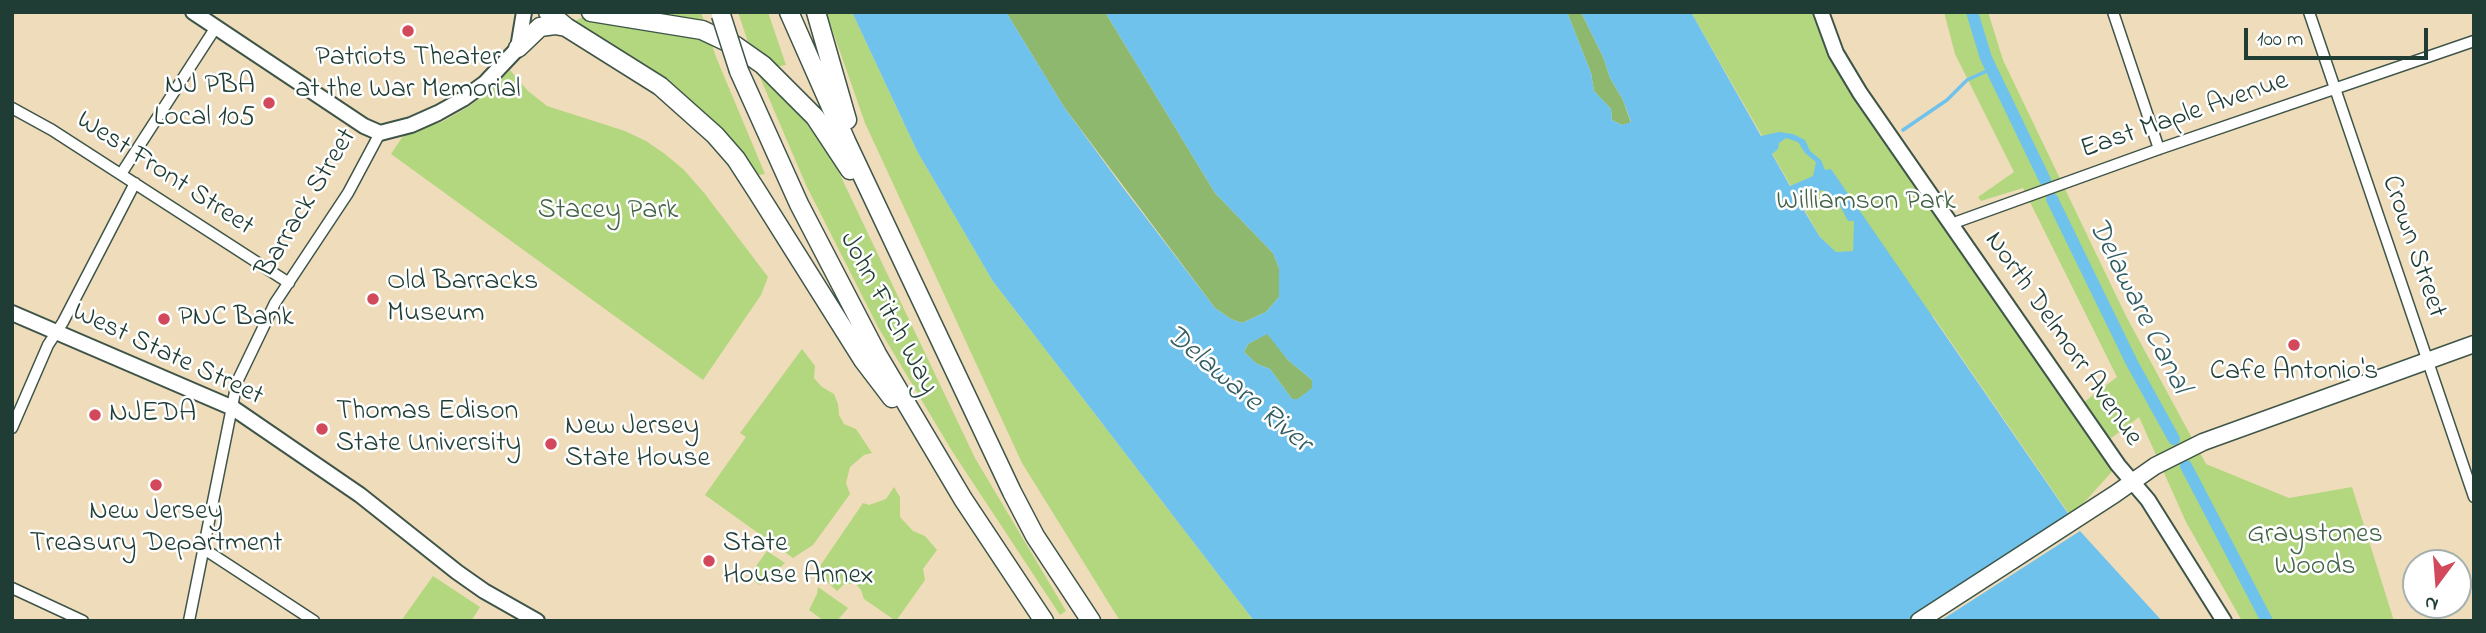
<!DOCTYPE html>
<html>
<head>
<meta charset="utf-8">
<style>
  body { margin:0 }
  #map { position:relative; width:2486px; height:633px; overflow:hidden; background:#efdcbb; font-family:"Indie Flower",sans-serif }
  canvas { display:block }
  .frame { position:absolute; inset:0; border:14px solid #1f3d34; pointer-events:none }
  .north { position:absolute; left:2402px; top:549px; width:70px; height:70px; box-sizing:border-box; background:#fff; border:2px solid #a5b1ae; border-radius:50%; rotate:196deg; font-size:19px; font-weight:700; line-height:28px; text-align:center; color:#1f3d34 }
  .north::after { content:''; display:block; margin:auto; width:24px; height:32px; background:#d1495b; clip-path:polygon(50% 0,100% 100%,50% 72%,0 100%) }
  .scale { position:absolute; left:2244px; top:28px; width:184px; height:32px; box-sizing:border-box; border:4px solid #1f3d34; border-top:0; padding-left:9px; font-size:21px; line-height:24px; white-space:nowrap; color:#1f3d34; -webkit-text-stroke:5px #fff; paint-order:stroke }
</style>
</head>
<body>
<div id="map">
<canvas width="2486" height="633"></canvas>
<div class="frame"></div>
<div class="north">N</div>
<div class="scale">100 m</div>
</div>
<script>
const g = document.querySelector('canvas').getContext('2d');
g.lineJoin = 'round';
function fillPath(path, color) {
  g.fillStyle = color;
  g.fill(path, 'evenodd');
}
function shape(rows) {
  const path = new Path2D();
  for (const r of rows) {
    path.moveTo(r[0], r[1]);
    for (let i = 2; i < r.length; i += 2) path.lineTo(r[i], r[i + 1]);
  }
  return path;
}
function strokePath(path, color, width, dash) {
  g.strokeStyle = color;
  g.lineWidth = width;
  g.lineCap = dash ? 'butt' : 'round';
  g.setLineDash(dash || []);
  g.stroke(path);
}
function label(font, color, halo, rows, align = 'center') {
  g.font = font + ' "Indie Flower",sans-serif';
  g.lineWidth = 5;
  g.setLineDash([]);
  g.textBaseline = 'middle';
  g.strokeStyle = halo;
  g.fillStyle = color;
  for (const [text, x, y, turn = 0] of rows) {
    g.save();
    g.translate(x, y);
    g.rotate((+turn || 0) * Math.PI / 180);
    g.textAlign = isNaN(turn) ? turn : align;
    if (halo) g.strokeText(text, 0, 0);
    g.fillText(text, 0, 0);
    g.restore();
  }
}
fillPath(shape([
  [593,12,701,12,716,57,765,174,758,175,706,118,571,23],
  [738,12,768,12,786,65,775,67,749,45],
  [826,12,852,12,917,151,992,280,1254,621,1120,621,1022,463,865,123],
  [1691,12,1821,12,1886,130,2118,465,2071,517,1933,316,1895,298,1855,271,1820,237],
  [1944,12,1988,12,2003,60,2126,316,2206,464,2289,498,2352,487,2394,621,2242,621,2186,522,2139,417,2110,439,2084,402,2117,377,2023,188,1981,201,1978,197,2014,172,1955,54],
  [510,70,528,91,547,106,625,131,646,141,665,154,684,170,705,194,768,277,761,295,703,380,391,154,405,133,442,122,468,107,488,92],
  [759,75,798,111,833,160,975,458,1066,611,1060,615,952,451,878,327,806,185],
  [802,349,815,366,814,378,822,387,834,394,838,404,839,415,844,424,856,429,872,453,864,455,850,467,846,483,850,494,813,545,793,558,705,495,746,437,740,433],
  [894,487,900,497,900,517,913,531,925,536,937,550,923,569,925,580,896,621,864,599,861,590,855,583,843,585,837,591,824,579,820,566,863,503,869,505,886,499],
  [767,551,785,563,760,585,748,577],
  [433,576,480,607,471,621,401,621],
  [818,587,848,608,837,621,824,621,809,610,817,594]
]), '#b3d77f');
fillPath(shape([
  [1006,12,1105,12,1215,193,1273,253,1279,268,1279,297,1266,312,1242,323,1231,319,1215,308,1064,107],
  [1567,12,1581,12,1604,59,1610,78,1623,100,1631,123,1622,125,1612,120,1611,109,1594,91,1591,73],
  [1268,333,1288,360,1312,380,1313,388,1298,399,1292,399,1270,369,1257,364,1244,352,1248,344]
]), '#8eb86e');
fillPath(shape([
  [852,12,1006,12,1064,107,1121,185,1215,308,1231,319,1242,323,1266,312,1279,297,1279,268,1273,253,1215,193,1105,12,1567,12,1591,73,1594,91,1611,109,1612,120,1622,125,1631,122,1623,100,1610,78,1604,59,1581,12,1691,12,1761,136,1779,132,1793,134,1805,140,1810,151,1821,160,1825,170,1831,169,2080,531,2162,621,1254,621,992,280,917,151],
  [1786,138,1798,142,1805,153,1816,162,1813,176,1790,186,1772,154,1778,149,1779,143],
  [1823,190,1837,200,1848,221,1854,221,1853,251,1836,252,1820,237,1797,199],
  [1267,334,1288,360,1312,380,1312,388,1298,399,1292,399,1270,369,1257,364,1244,352,1248,344]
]), '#6fc2eb');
fillPath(shape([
  [2071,517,2080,531,1940,621,1911,621]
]), '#efdcbb');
strokePath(shape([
  [1903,130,1947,100,1967,80,1991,69]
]), '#6fc2eb', 3.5);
strokePath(shape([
  [1972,12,1986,58,2045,180],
  [2052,199,2132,363,2174,439],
  [2186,466,2267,621]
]), '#6fc2eb', 12);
const street = shape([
  [2113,12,2159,149],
  [2309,12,2474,497],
  [12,108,52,130,289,283],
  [121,174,216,27],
  [1951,224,2159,149,2474,41],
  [12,428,48,345,63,322,135,183],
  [204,549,314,621],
  [12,588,83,621],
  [189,621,237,382,275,303,348,193,380,133]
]);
const secondary = shape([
  [193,12,364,126,380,133,411,125,438,113,463,99,485,83,518,48,524,12],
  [1821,12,1836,53,1860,93,2118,465,2148,500,2224,621],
  [12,313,233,408,360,495,457,572,484,591,537,621]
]);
const primary = shape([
  [1919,621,2115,494,2155,466,2203,442,2474,344]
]);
const highway = shape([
  [548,12,566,27,660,86,715,135,736,159,758,193,863,360,892,398],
  [591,12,702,30,736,46,763,65,815,117,850,170],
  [789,12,846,141,1012,492,1035,536,1091,621],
  [816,12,847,120],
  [518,48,540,27,555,25,566,27],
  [739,71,799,204,877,354,963,499,1044,621]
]);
strokePath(street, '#3e5548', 13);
strokePath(secondary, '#3e5548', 18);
strokePath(primary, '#3e5548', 19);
strokePath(highway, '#3e5548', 21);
strokePath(street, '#fff', 10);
strokePath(secondary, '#fff', 14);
strokePath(primary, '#fff', 16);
strokePath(highway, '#fff', 18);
const highwayBridge = shape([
  [721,15,739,71]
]);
strokePath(highwayBridge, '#3e5548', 21, []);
strokePath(highwayBridge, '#fff', 18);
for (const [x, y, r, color] of [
  [408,31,7,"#d1495b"],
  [269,103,7,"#d1495b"],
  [373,299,7,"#d1495b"],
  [164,319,7,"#d1495b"],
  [2294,345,7,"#d1495b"],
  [95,415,7,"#d1495b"],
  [322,429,7,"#d1495b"],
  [551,444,7,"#d1495b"],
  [156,485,7,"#d1495b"],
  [709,561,7,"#d1495b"]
]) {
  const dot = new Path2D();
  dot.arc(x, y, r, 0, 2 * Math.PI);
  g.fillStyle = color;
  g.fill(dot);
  strokePath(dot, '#fff', 2.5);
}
label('28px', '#1f3d34', '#fff', [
  ["Patriots Theater",408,59,"center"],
  ["at the War Memorial",408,91,"center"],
  ["NJ PBA",255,87,"right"],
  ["Local 105",255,119,"right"],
  ["Old Barracks",387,283],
  ["Museum",387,315],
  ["PNC Bank",178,319],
  ["Cafe Antonio's",2294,373,"center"],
  ["Thomas Edison",336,413],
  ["State University",336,445],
  ["NJEDA",109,415],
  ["New Jersey",565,428],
  ["State House",565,460],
  ["New Jersey",156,513,"center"],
  ["Treasury Department",156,545,"center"],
  ["State",723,545],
  ["House Annex",723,577]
], 'left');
label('28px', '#1f3d34', '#fff', [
  ["East Maple Avenue",2185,117,-19],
  ["West Front Street",164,175,33],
  ["Barrack Street",308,204,-59],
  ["Crown Street",2412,247,71],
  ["John Fitch Way",887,314,62],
  ["North Delmorr Avenue",2062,340,55],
  ["West State Street",167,356,25]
]);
label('28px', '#446447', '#fff', [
  ["Williamson Park",1866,203],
  ["Stacey Park",608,212],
  ["Graystones",2315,536],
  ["Woods",2315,568]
]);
label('italic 30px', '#335e62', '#fff', [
  ["Delaware Canal",2137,307,63],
  ["Delaware River",1237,391,40]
]);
</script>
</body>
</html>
